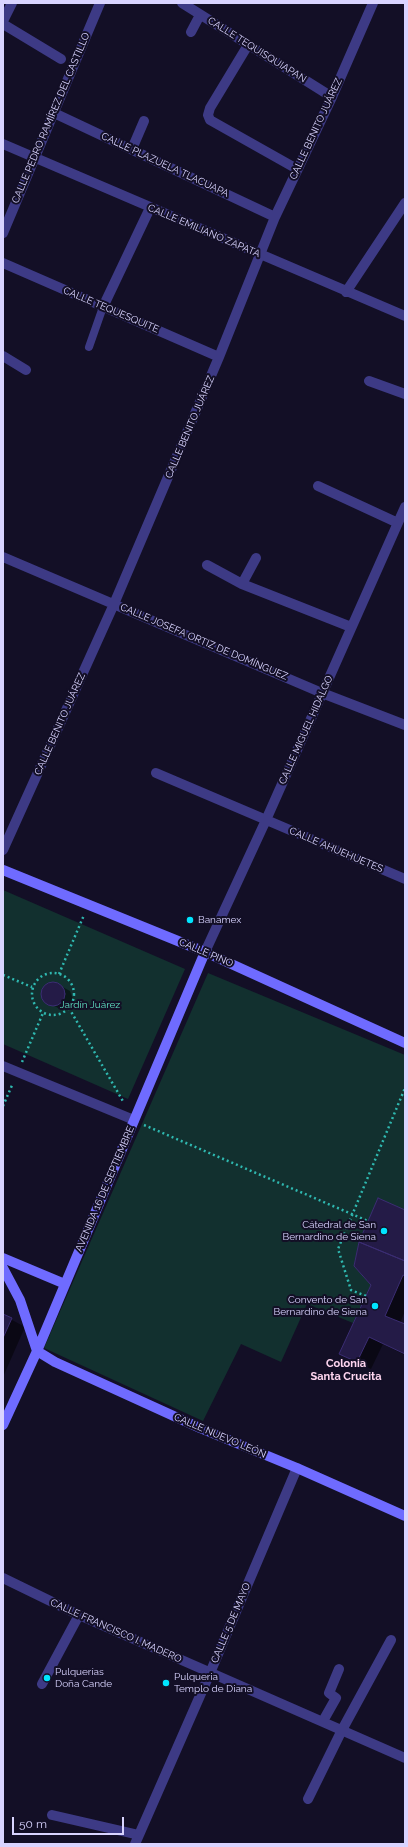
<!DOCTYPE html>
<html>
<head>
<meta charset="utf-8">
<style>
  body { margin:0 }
  #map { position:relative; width:408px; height:1847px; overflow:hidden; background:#130f26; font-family:Raleway,sans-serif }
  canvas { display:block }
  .frame { position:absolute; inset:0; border:4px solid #d9d4ff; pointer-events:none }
  .scale { position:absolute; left:12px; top:1817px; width:112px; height:18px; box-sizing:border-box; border:2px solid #d9d4ff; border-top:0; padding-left:5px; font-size:12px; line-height:14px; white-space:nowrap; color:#d9d4ff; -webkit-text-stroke:3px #130f26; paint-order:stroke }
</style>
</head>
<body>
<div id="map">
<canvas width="408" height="1847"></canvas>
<div class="frame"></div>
<div class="scale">50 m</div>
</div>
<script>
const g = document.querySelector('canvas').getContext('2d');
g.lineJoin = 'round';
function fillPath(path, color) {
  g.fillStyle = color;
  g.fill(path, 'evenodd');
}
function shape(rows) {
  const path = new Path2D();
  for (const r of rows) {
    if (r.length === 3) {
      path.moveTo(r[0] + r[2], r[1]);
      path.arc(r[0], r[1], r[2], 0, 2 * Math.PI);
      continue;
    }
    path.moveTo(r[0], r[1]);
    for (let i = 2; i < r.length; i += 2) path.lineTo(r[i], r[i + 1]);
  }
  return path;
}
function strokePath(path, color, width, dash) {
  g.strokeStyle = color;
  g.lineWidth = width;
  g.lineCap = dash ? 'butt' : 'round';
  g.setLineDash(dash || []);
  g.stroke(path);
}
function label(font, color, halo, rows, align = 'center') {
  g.font = font + ' Raleway,sans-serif';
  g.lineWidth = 4;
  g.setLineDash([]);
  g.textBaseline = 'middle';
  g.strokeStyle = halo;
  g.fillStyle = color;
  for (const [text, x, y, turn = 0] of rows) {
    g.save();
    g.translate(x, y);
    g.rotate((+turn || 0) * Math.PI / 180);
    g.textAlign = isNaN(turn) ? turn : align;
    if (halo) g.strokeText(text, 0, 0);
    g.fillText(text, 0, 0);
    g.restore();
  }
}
fillPath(shape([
  [3,890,185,969,128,1099,3,1044],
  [208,973,405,1055,405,1210,378,1199,359,1242,354,1266,371,1285,353,1323,307,1304,281,1362,241,1344,203,1421,44,1348]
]), '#12302f');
fillPath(shape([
  [53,982,70,991,73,999,70,1006,62,1010,45,1001,42,993,45,986],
  [405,1211,405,1311,400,1323,405,1325,405,1355,383,1344,371,1369,340,1354],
  [3,1315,25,1327,3,1377]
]), '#0007');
const building = shape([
  [53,994,12],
  [378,1198,405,1210,405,1261,359,1242,378,1198],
  [359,1242,405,1261,405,1276,403,1275,385,1316,405,1324,405,1354,369,1337,357,1362,339,1354,371,1285,354,1266,359,1242],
  [3,1314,12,1318,3,1338,3,1314]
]);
fillPath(building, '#241b47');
strokePath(building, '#3b2d73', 1);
strokePath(shape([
  [53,994,21],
  [59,974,84,915],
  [3,975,32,987],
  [69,1008,124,1103],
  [22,1062,43,1013],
  [3,1106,13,1083],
  [144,1125,368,1221],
  [366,1296,351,1290,338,1249,405,1088]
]), '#2fb8b0', 2.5, [2, 3]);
strokePath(shape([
  [89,347,103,307]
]), '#3d3a85', 8);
strokePath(shape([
  [182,3,332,97],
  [3,21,12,3],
  [3,24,61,59],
  [191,32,200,15],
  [248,45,210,108,208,115,210,120,297,169],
  [54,113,275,217],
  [3,144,405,316],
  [132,149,144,121],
  [3,233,100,3],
  [3,263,219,357],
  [346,292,405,203],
  [103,307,150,208],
  [3,356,26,370],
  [369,381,405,394],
  [318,486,398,523],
  [3,557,322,693,405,725],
  [207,565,242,584,351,627],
  [242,584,256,558],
  [156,773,405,879],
  [3,850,114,604,219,357,275,217,332,97,373,3],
  [205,952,266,820,405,507],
  [3,1066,134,1120],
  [3,1578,79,1615,405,1758],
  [42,1684,79,1615],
  [323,1721,336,1698,329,1693,339,1669],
  [308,1799,342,1730,391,1640],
  [52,1815,139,1835],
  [135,1844,210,1673,297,1468]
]), '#3d3a85', 10);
strokePath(shape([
  [3,870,205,952,405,1043],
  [3,1258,65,1284],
  [3,1268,20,1300,37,1351,55,1362,200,1428,297,1468,405,1516],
  [3,1425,37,1351,205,952]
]), '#6f6bff', 10);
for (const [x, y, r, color] of [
  [190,920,4,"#00e5ff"],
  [384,1231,4,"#00e5ff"],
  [375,1306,4,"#00e5ff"],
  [47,1678,4,"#00e5ff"],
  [166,1683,4,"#00e5ff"]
]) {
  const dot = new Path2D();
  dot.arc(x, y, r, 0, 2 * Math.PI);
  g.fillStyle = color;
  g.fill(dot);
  strokePath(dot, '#130f26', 1.5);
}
label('10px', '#d9d4ff', '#130f26', [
  ["CALLE TEQUISQUIAPAN",257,50,32],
  ["CALLE PEDRO RAMÍREZ DEL CASTILLO",51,118,-67],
  ["CALLE BENITO JUÁREZ",316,129,-65],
  ["CALLE PLAZUELA TLACUAPA",165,165,25],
  ["CALLE EMILIANO ZAPATA",204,231,23],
  ["CALLE TEQUESQUITE",111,310,23],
  ["CALLE BENITO JUÁREZ",190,427,-67],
  ["CALLE JOSEFA ORTIZ DE DOMÍNGUEZ",204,642,23],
  ["CALLE BENITO JUÁREZ",60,724,-66],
  ["CALLE MIGUEL HIDALGO",306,730,-66],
  ["CALLE AHUEHUETES",336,850,23],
  ["CALLE PINO",206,953,23],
  ["AVENIDA 16 DE SEPTIEMBRE",105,1189,-67],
  ["CALLE NUEVO LEÓN",220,1436,23],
  ["CALLE 5 DE MAYO",231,1623,-67],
  ["CALLE FRANCISCO I. MADERO",116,1631,24]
]);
label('10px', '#d9d4ff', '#130f26', [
  ["Banamex",198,920],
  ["Cátedral de San",376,1225,"right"],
  ["Bernardino de Siena",376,1237,"right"],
  ["Convento de San",367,1300,"right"],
  ["Bernardino de Siena",367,1312,"right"],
  ["Pulquerías",55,1672],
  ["Doña Cande",55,1684],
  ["Pulqueria",174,1677],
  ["Templo de Diana",174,1689]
], 'left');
label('10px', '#5fe0c0', '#130f26', [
  ["Jardín Juárez",90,1005]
]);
label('bold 11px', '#ffd6f0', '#130f26', [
  ["Colonia",346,1364],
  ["Santa Crucita",346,1377]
]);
</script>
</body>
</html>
